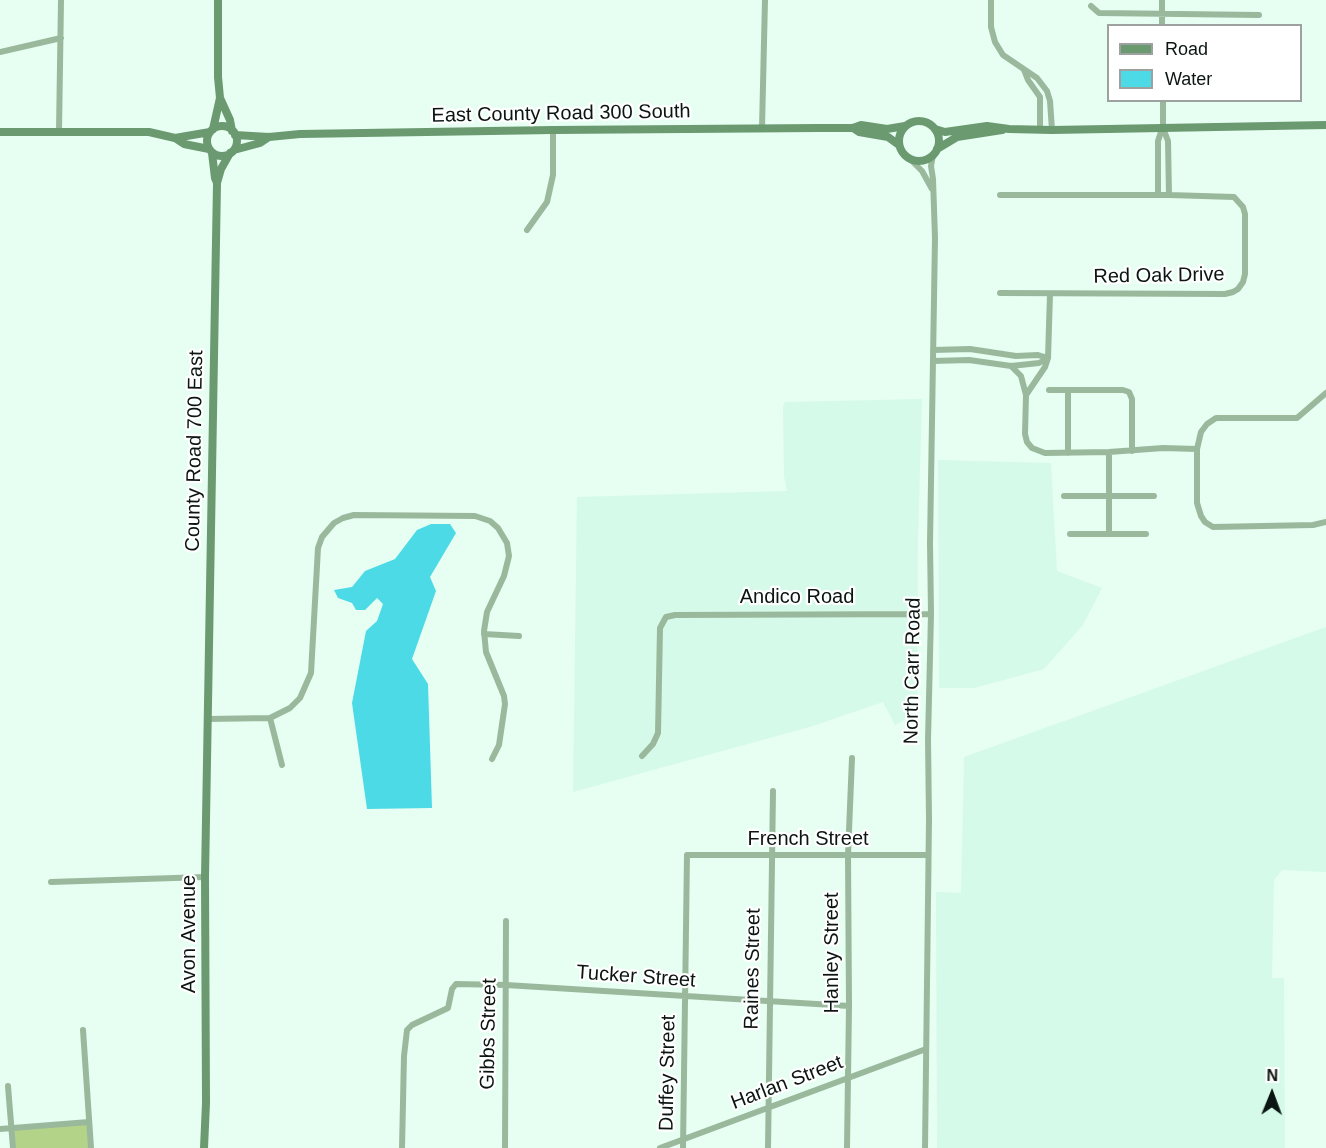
<!DOCTYPE html>
<html>
<head>
<meta charset="utf-8">
<style>
  body { margin:0 }
  #map { position:relative; width:1326px; height:1148px; overflow:hidden; background:#e7fef3; font-family:Helvetica,sans-serif }
  canvas { display:block }
  .legend { position:absolute; left:1107px; top:24px; width:195px; height:78px; box-sizing:border-box; background:#fff; border:2px solid #9da1a0; margin:0; padding:8px 10px; list-style:none; font-size:18px; color:#0b1511 }
  .legend li { display:flex; align-items:center; gap:12px; height:30px }
  .legend b { width:30px; border:2px solid #9da1a0 }
  .north { position:absolute; left:1242px; top:1064px; width:60px; height:60px; -webkit-text-stroke:4px #fff; paint-order:stroke; rotate:1deg; font-size:16px; font-weight:700; line-height:24px; text-align:center; color:#0b1511 }
  .north::after { content:''; display:block; margin:auto; width:21px; height:27px; background:#0b1511; clip-path:polygon(50% 0,100% 100%,50% 72%,0 100%) }
</style>
</head>
<body>
<div id="map">
<canvas width="1326" height="1148"></canvas>
<ul class="legend">
<li><b style="height:8px;background:#6b9a70"></b>Road</li>
<li><b style="height:16px;background:#4cdae7"></b>Water</li>
</ul>
<div class="north">N</div>
</div>
<script>
const g = document.querySelector('canvas').getContext('2d');
g.lineJoin = 'round';
function fillPath(path, color) {
  g.fillStyle = color;
  g.fill(path, 'evenodd');
}
function shape(rows) {
  const path = new Path2D();
  for (const r of rows) {
    if (r.length === 3) {
      path.moveTo(r[0] + r[2], r[1]);
      path.arc(r[0], r[1], r[2], 0, 2 * Math.PI);
      continue;
    }
    path.moveTo(r[0], r[1]);
    for (let i = 2; i < r.length; i += 2) path.lineTo(r[i], r[i + 1]);
  }
  return path;
}
function strokePath(path, color, width, dash) {
  g.strokeStyle = color;
  g.lineWidth = width;
  g.lineCap = dash ? 'butt' : 'round';
  g.setLineDash(dash || []);
  g.stroke(path);
}
function label(font, color, halo, rows, align = 'center') {
  g.font = font + ' Helvetica,sans-serif';
  g.lineWidth = 4.5;
  g.setLineDash([]);
  g.textBaseline = 'middle';
  g.strokeStyle = halo;
  g.fillStyle = color;
  for (const [text, x, y, turn = 0] of rows) {
    g.save();
    g.translate(x, y);
    g.rotate((+turn || 0) * Math.PI / 180);
    g.textAlign = isNaN(turn) ? turn : align;
    if (halo) g.strokeText(text, 0, 0);
    g.fillText(text, 0, 0);
    g.restore();
  }
}
fillPath(shape([
  [922,399,918,540,917,713,895,725,883,702,813,726,573,792,577,497,787,491,784,476,783,407,785,402],
  [938,460,1051,463,1057,571,1102,588,1083,625,1044,669,974,688,939,688],
  [1326,627,1326,872,1282,870,1274,880,1272,978,1284,978,1285,1148,937,1148,936,892,961,893,964,757]
]), '#d5fae9');
fillPath(shape([
  [89,1123,91,1148,15,1148,14,1130]
]), '#b3d488');
fillPath(shape([
  [431,524,450,524,456,533,430,577,436,591,412,659,428,684,432,808,367,809,352,703,366,631,377,621,383,604,377,598,365,610,356,610,352,603,338,598,334,590,352,587,365,571,395,559,417,530]
]), '#4cdae7');
strokePath(shape([
  [991,0,991,27,995,42,1003,55,1037,78,1047,91,1050,101,1052,130],
  [1091,6,1099,13,1259,15],
  [1162,26,1162,0],
  [0,52,61,38],
  [1024,70,1028,80,1040,97,1040,129],
  [1163,100,1163,128,1168,141,1169,195],
  [762,128,765,0],
  [59,131,61,0],
  [910,159,922,171,932,189],
  [1158,195,1158,141,1162,129],
  [527,230,547,202,553,175,553,130],
  [1000,293,1225,294,1233,292,1238,289,1243,282,1245,274,1245,214,1243,207,1234,197,1169,195,1000,195],
  [1050,294,1048,358,1045,367,1026,395,1025,434,1027,442,1032,448,1045,453,1109,452,1163,448,1197,449],
  [933,350,970,349,1016,356,1038,355,1048,358],
  [933,361,969,360,1011,366,1039,363,1048,358],
  [1011,366,1021,376,1026,395],
  [1049,390,1123,390,1129,392,1132,399,1132,451],
  [1326,393,1297,418,1216,418,1207,424,1201,432,1197,449,1197,503,1201,516,1205,522,1213,527,1313,525,1326,522],
  [1068,453,1068,390],
  [1064,496,1154,496],
  [1070,534,1146,534],
  [1109,534,1109,452],
  [484,634,519,636],
  [270,718,282,765],
  [208,719,270,718,290,708,300,698,311,673,318,548,322,537,334,523,343,518,354,515,475,516,490,521,498,528,507,543,509,556,504,576,487,612,484,631,486,652,504,696,505,704,499,745,492,759],
  [642,756,653,744,658,733,660,628,666,617,675,615,931,614],
  [51,882,205,877],
  [83,1030,91,1148],
  [8,1086,13,1148],
  [0,1129,89,1122],
  [402,1148,404,1056,407,1030,412,1025,448,1008,452,989,456,984,506,985,849,1006],
  [505,1148,506,921],
  [660,1148,926,1049],
  [683,1148,687,855,928,855],
  [768,1148,773,791],
  [847,1148,849,1006,848,855,852,758],
  [925,1148,929,819,928,740,931,614,930,543,935,238,933,179,931,166,933,155]
]), '#9ab99c', 6);
strokePath(shape([
  [220,98,230,120,232,131],
  [919,141,20],
  [222,141,15],
  [853,128,859,132,888,137,899,145],
  [213,129,220,98,218,77,218,0],
  [935,129,945,132,987,126,1009,129,1052,130,1326,125],
  [0,132,149,132,175,138,184,144,209,149],
  [235,135,269,137,300,134,553,130,818,128,853,128,861,125,887,129,905,126],
  [175,138,210,132],
  [937,149,957,137,1002,130],
  [234,150,260,143,269,137],
  [217,183,221,169,230,153],
  [204,1148,206,1103,205,877,217,183,215,178,212,153]
]), '#6b9a70', 8);
label('20px', '#0b1511', '#fff', [
  ["East County Road 300 South",561,114,-1],
  ["Red Oak Drive",1159,276,-1],
  ["County Road 700 East",195,451,-89],
  ["Andico Road",797,597],
  ["North Carr Road",913,671,-89],
  ["French Street",808,839],
  ["Avon Avenue",189,934,-90],
  ["Hanley Street",832,953,-90],
  ["Raines Street",753,969,-89],
  ["Tucker Street",636,977,4],
  ["Gibbs Street",489,1034,-89],
  ["Duffey Street",668,1073,-89],
  ["Harlan Street",787,1083,-21]
]);
</script>
</body>
</html>
